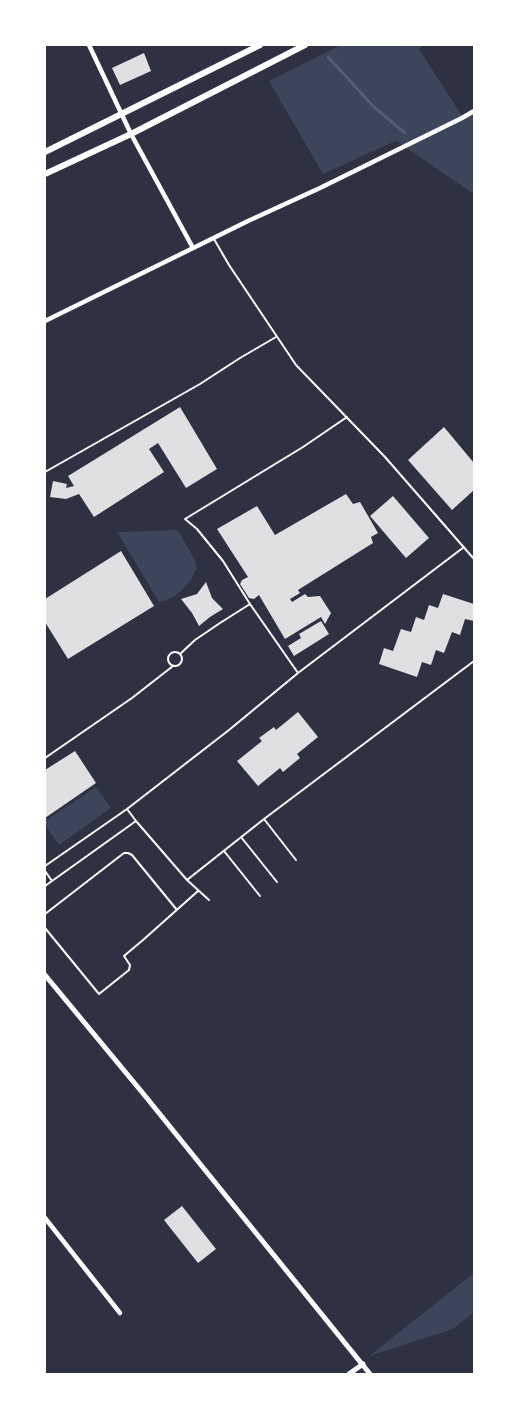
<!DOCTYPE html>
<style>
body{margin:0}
#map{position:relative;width:519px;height:1419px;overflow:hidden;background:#2d3142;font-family:"DejaVu Sans",sans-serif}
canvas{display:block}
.frame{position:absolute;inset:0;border:46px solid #fff;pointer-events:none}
</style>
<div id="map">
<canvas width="519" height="1419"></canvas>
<div class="frame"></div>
</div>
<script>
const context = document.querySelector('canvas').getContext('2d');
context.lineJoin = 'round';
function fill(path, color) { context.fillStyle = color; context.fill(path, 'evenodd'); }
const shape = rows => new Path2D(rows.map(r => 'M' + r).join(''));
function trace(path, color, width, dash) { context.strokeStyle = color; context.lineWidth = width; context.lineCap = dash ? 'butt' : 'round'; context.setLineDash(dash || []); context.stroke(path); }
const green = shape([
 [341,45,424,45,419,49,464,119,474,113,474,194,396,141,323,174,269,81],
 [178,530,194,559,197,567,191,580,179,593,167,600,159,602,117,532],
 [96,787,111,808,59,845,45,825,45,821],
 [474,1273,474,1312,453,1329,369,1356]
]);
const stream = shape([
 [328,57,374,107,405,133]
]);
const building = shape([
 [144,53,151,71,120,85,112,68],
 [180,407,217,469,186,488,158,443,149,449,164,472,94,517,79,494,66,499,50,497,53,481,67,484,66,488,74,486,68,476],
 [444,427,474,463,474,490,452,510,408,460],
 [346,494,353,504,360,502,378,533,371,537,373,543,298,590,300,593,290,599,292,602,305,594,308,597,320,596,331,613,325,624,321,617,285,639,259,595,254,599,249,598,240,584,242,580,248,577,217,529,257,506,275,535],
 [393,496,429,538,406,558,370,516],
 [121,551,154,606,68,659,45,622,45,599],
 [206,582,212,598,223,609,210,617,199,626,192,613,181,599,197,594],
 [443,594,474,604,474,621,465,619,460,635,452,632,444,653,436,650,431,665,422,662,417,677,379,664,384,648,393,651,401,629,411,632,416,617,424,620,429,605,438,608],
 [321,621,329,634,294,656,288,646,301,638,299,634],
 [298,712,318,737,297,754,300,758,283,772,280,768,258,786,237,761,262,741,259,738,274,727,276,730],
 [75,751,96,783,45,818,45,770],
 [182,1206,216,1249,198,1263,164,1220]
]);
const service = shape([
 [214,239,229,265,296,365,385,457,474,559],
 [45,472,200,384,240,358,276,337],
 '168 659a7 7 0 1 1 14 0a7 7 0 1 1-14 0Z',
 [180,654,195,640,220,623,250,604],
 [298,673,250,604,223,561,197,529,185,519,303,447,347,417],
 [45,758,132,698,173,666],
 [127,809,136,821,187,880,209,900],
 [264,819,296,860],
 [241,837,277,882],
 [224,851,260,896],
 [45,866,127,809,229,730,298,673,464,547],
 [45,871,52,881],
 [187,880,264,819,474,661],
 [45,886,136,821],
 [45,914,111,863,124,853,128,853,132,855,177,910],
 [45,928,99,994,129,970,130,965,124,956,143,940,198,891]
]);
const minor = shape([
 [89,45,131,134,193,248],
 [45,321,248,221,320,188,462,118,474,111],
 [45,1218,120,1313]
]);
const tertiary = shape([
 [45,975,146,1097,370,1374],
 [349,1374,363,1364]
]);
const secondary = shape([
 [45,152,260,45],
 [45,174,131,134,305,45]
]);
fill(green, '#3c4559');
trace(stream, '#4f5d75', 3);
fill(building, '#e0e0e3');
trace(service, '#fff', 2);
trace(minor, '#fff', 4.5);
trace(tertiary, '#fff', 5);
trace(secondary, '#fff', 6);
</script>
